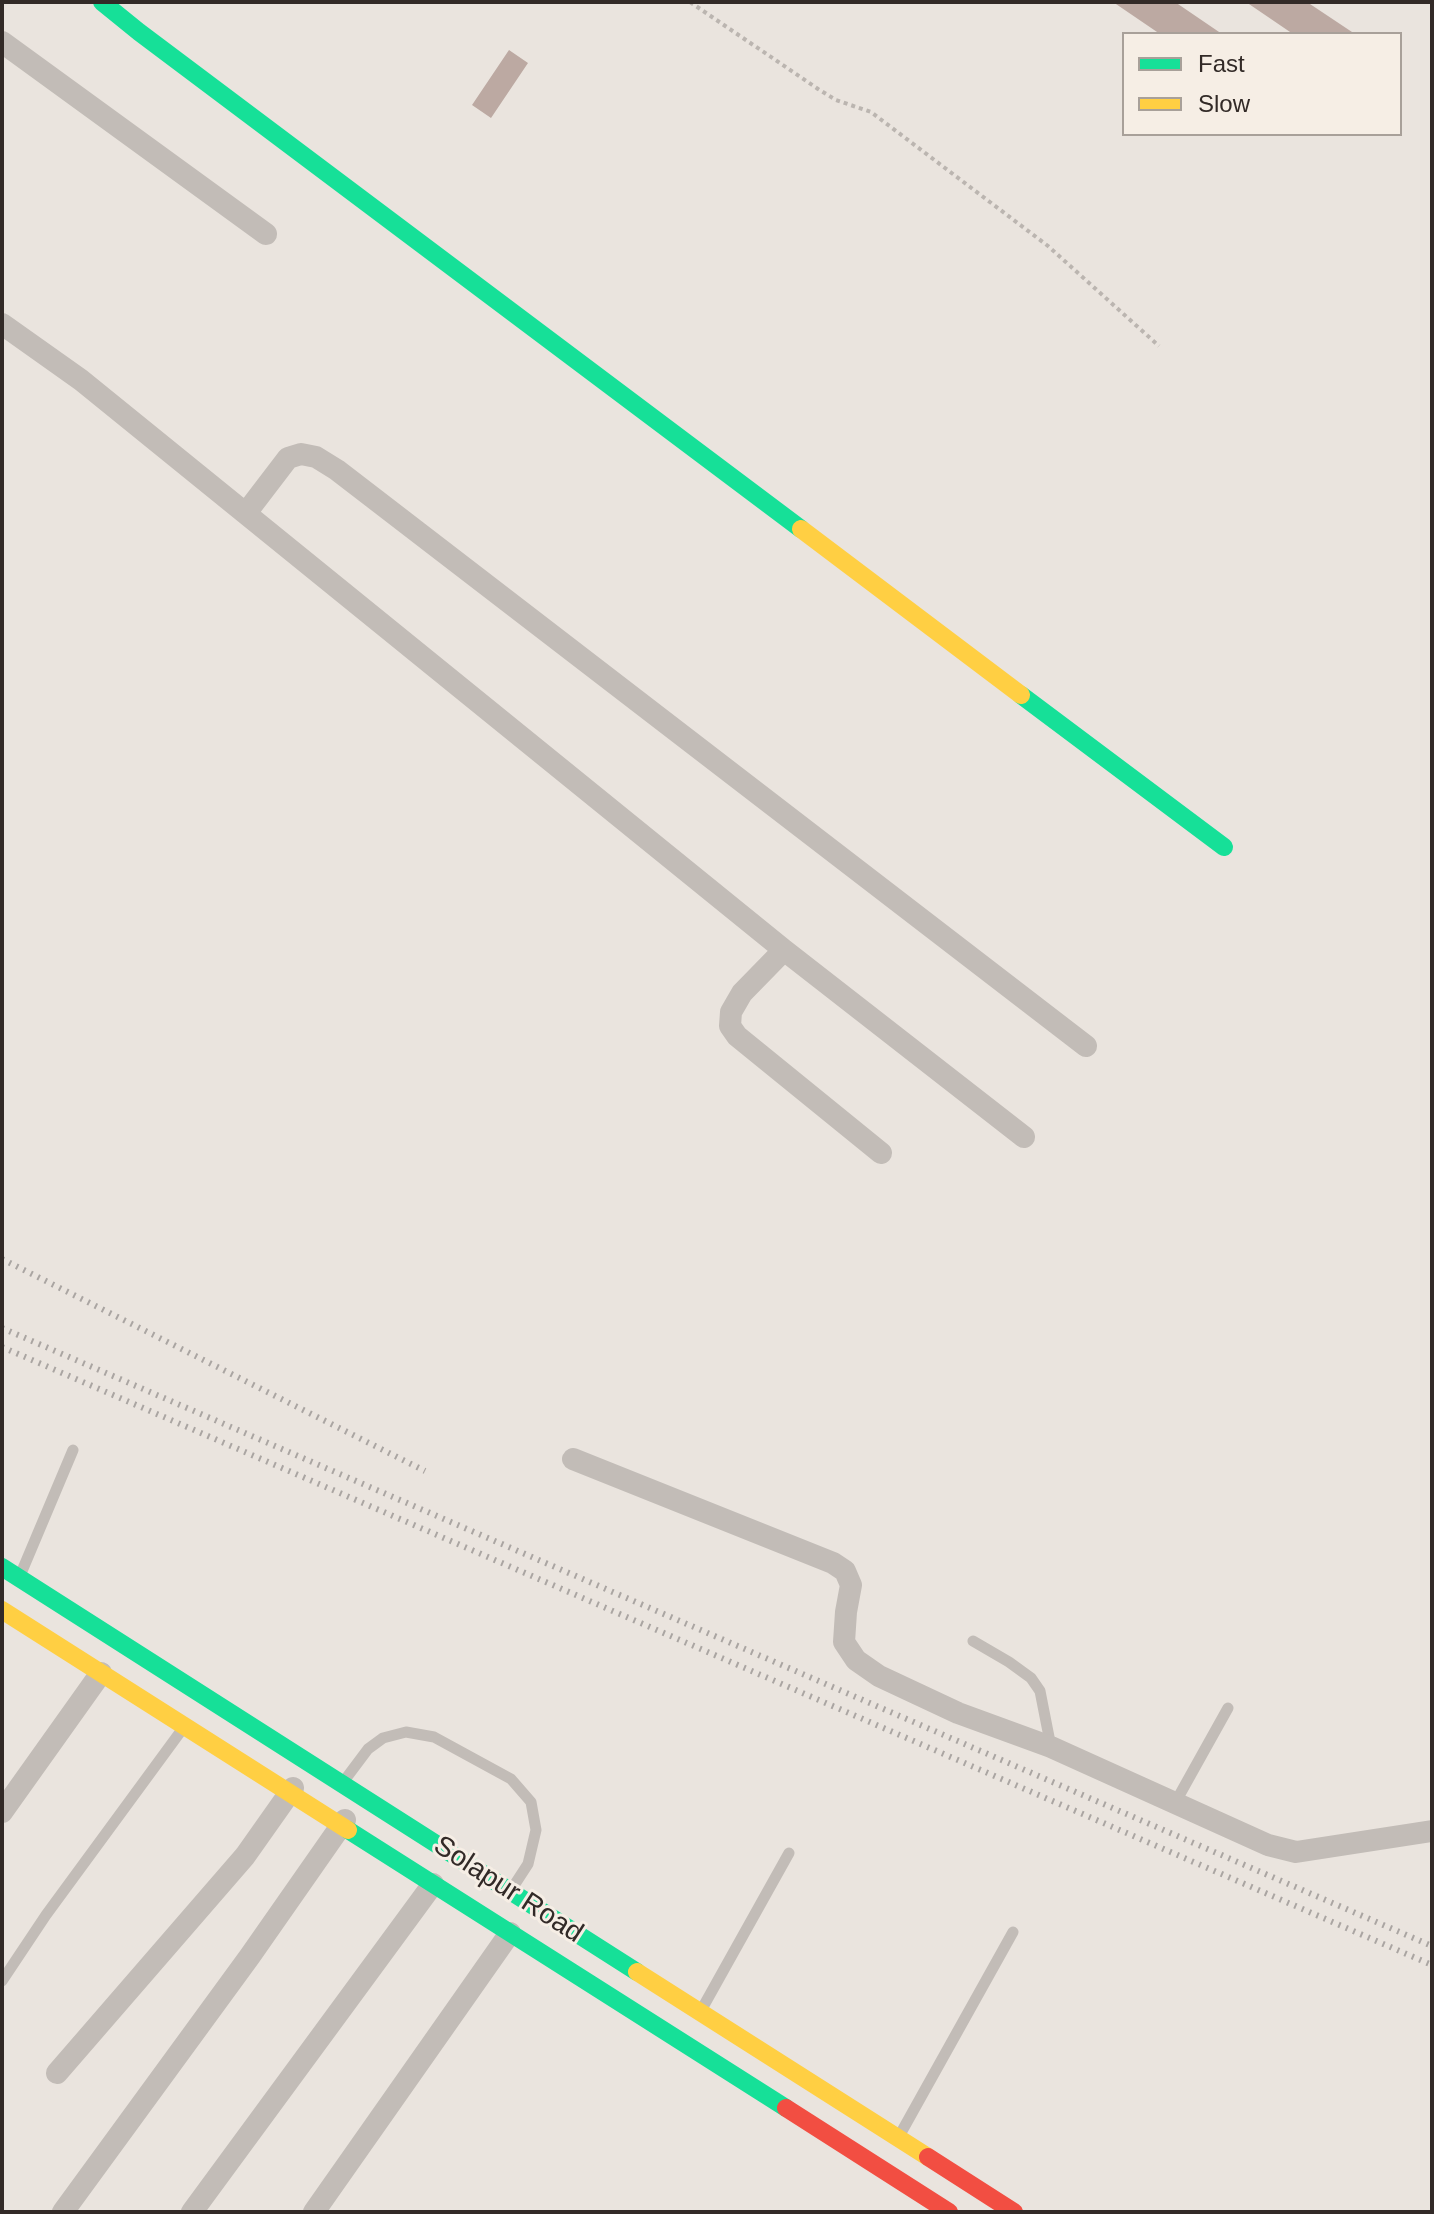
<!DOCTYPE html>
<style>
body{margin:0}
#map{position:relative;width:1434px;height:2214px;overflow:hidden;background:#eae4de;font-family:Arial,sans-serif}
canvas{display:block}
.frame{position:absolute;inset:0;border:4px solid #322a27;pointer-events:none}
.legend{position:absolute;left:1122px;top:32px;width:280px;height:104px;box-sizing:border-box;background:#f6eee5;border:2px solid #a8a099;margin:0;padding:10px 14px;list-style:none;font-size:24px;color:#322a27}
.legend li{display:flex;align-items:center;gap:16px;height:40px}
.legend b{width:40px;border:2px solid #a8a099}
</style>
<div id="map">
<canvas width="1434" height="2214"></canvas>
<div class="frame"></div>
<ul class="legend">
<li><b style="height:10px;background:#16e098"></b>Fast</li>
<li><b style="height:10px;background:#ffcf43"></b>Slow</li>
</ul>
</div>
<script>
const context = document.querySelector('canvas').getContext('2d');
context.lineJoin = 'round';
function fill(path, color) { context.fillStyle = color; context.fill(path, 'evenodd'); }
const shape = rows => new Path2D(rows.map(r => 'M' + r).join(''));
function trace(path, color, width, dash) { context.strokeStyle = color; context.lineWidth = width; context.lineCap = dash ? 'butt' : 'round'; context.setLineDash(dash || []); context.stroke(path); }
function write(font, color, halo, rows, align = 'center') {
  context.font = font + ' Arial,sans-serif'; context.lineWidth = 6; context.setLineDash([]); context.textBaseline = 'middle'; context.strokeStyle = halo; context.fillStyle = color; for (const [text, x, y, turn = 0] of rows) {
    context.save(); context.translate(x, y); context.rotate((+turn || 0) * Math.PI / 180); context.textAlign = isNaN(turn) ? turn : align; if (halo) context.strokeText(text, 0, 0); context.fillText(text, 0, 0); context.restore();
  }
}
const building = shape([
 [1113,2,1175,2,1222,34,1160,34],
 [1246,2,1307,2,1355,34,1293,34],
 [509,50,528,63,491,118,472,105]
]);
const path = shape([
 [690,2,818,89,836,100,871,112,1048,246,1159,346]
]);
const lane = shape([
 [22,1571,73,1450],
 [973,1641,1009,1662,1031,1678,1040,1691,1051,1747],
 [347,1777,368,1749,383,1738,406,1732,434,1737,511,1779,531,1802,536,1830,528,1864,515,1884],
 [1175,1803,1228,1708],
 [2,1981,46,1915,181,1731],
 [703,2007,789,1853],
 [902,2131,1013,1932]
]);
const street = shape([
 [2,42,266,234],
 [2,324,81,380,784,950,1024,1137],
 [246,513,288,458,301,454,316,457,337,470,1086,1046],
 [784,950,742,993,731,1012,730,1026,737,1036,881,1153],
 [573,1459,833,1563,845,1571,851,1585,846,1612,844,1642,856,1660,879,1676,958,1713,1051,1747,1268,1845,1296,1852,1432,1831],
 [2,1812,101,1673],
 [57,2073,245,1856,293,1788],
 [63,2212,250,1956,345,1820],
 [192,2212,433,1884],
 [314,2212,510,1933]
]);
const fast = shape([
 [102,2,139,32,801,529],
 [1021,695,1224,847],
 [2,1567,637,1972],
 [348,1830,786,2108]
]);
const slow = shape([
 [801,529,1021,695],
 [2,1610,348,1830],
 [637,1972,928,2157]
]);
const jam = shape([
 [786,2108,949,2212],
 [928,2157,1014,2212]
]);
const rail = shape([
 [2,1259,425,1471],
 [2,1328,1432,1946],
 [2,1347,1432,1965]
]);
const streetNames = [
 ["Solapur Road",508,1890,33]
];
fill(building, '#bca9a2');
trace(path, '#bbb5b0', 4, [4, 4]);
trace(lane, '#c2bcb7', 11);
trace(street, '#c2bcb7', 22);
trace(fast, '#16e098', 18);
trace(slow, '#ffcf43', 18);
trace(jam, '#f24e42', 18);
trace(rail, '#aaa5a2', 6, [2, 6]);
write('28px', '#322a27', '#f6eee5', streetNames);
</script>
